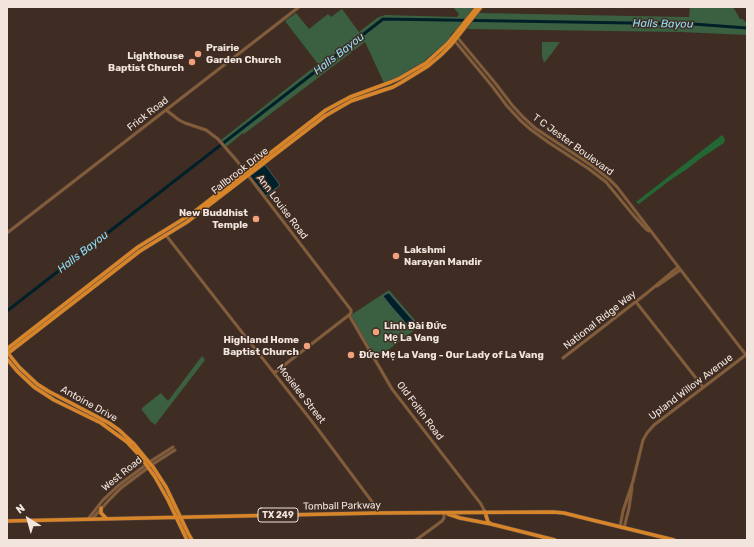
<!DOCTYPE html>
<meta charset="utf-8">
<style>
body{margin:0}
#map{position:relative;width:754px;height:547px;overflow:hidden;background:#3f2d23;font-family:Rubik,sans-serif}
canvas{display:block}
.frame{position:absolute;inset:0;border:8px solid #f1e5de;pointer-events:none}
.north{position:absolute;left:8px;top:499px;width:40px;height:40px;-webkit-text-stroke:3px #3f2d23;paint-order:stroke;rotate:323deg;font-size:11px;font-weight:700;line-height:16px;text-align:center;color:#f1e5de}
.north::after{content:'';display:block;margin:auto;width:14px;height:18px;background:#f1e5de;clip-path:polygon(50% 0,100% 100%,50% 72%,0 100%)}
</style>
<div id="map">
<canvas width="754" height="547"></canvas>
<div class="frame"></div>
<div class="north">N</div>
</div>
<script>
const context = document.querySelector('canvas').getContext('2d');
context.lineJoin = 'round';
function fill(path, color) { context.fillStyle = color; context.fill(path, 'evenodd'); }
const shape = rows => new Path2D(rows.map(r => 'M' + r).join(''));
function trace(path, color, width, dash) { context.strokeStyle = color; context.lineWidth = width; context.lineCap = dash ? 'butt' : 'round'; context.setLineDash(dash || []); context.stroke(path); }
function write(font, color, halo, rows, align = 'center') {
  context.font = font + ' Rubik,sans-serif'; context.lineWidth = 3; context.setLineDash([]); context.textBaseline = 'middle'; context.strokeStyle = halo; context.fillStyle = color; for (const [text, x, y, turn = 0] of rows) {
    context.save(); context.translate(x, y); context.rotate((+turn || 0) * Math.PI / 180); context.textAlign = isNaN(turn) ? turn : align; if (halo) context.strokeText(text, 0, 0); context.fillText(text, 0, 0); context.restore();
  }
}
const green = shape([
 [453,7,474,7,456,31,454,31,450,36,451,38,422,63,405,74,384,83,365,42,244,134,243,133,226,147,221,140,318,64,285,21,296,13,309,29,328,14,331,17,342,9,359,32,377,18,385,15,457,17,459,14],
 [690,7,733,7,740,19,743,19,744,21,747,23,747,35,681,32,467,29,479,13,684,17,689,17],
 [542,42,560,42,552,53,544,63,542,56],
 [389,290,420,326,376,359,351,315],
 [202,356,205,360,155,425,152,422,151,422,142,410,142,408,161,393,168,401]
]);
const forest = shape([
 [722,135,725,139,724,143,701,158,687,169,669,181,639,204,636,202]
]);
const water = shape([
 [265,165,280,185,266,196,250,176,265,165],
 [388,293,389,293,416,324,417,326,416,327,412,329,410,328,390,305,383,296,388,293]
]);
const river = shape([
 [7,311,383,19,693,24,747,28]
]);
const minor = shape([
 [457,37,496,84,512,105,523,117,535,128,591,165,610,180,617,187,746,355],
 [454,40,492,86,507,106,520,120,530,129,548,142,589,169,606,182,634,216,647,230,649,231],
 [166,110,179,120,185,123,206,130,218,139,237,161,351,310,351,313,349,315],
 [7,233,299,7],
 [165,234,314,424,376,507,377,513],
 [657,286,680,270],
 [636,302,703,387],
 [349,315,392,389,481,504,485,512],
 [563,358,647,293,678,267],
 [274,373,349,315],
 [88,519,103,500,119,485,151,461,173,447],
 [92,519,109,500,121,488,153,464,175,450],
 [620,527,623,511,633,481,643,440,647,433,654,425,747,354],
 [624,528,629,508,632,487],
 [416,540,442,521,444,518,444,513]
]);
const major = shape([
 [7,349,138,247,185,218,198,209,326,110,350,97,391,82,400,78,426,63,448,43,477,7],
 [7,352,19,367,37,384,48,391,109,423,119,430,134,444,153,467,166,487,188,533,192,540],
 [7,354,140,251,187,222,200,212,325,116,351,101,393,87,402,82,428,66,441,55,451,45,481,7],
 [7,359,17,371,34,387,54,400,101,423,127,442,140,456,155,477,168,500,187,540],
 [101,508,101,513,107,519],
 [485,512,488,522,490,523],
 [448,514,460,518,491,524,555,540],
 [7,521,377,513,553,512,564,513,584,518,674,540]
]);
const markers = [
 [198,54,4,"#f1a17c"],
 [192,62,4,"#f1a17c"],
 [256,219,4,"#f1a17c"],
 [396,256,4,"#f1a17c"],
 [376,332,4,"#f1a17c"],
 [307,346,4,"#f1a17c"],
 [351,355,4,"#f1a17c"]
];
const shields = [
 [278,515,40]
];
const shieldNames = [
 ["TX 249",278,515]
];
const poiNames = [
 ["Prairie",206,48],
 ["Garden Church",206,60],
 ["Lighthouse",184,56,"right"],
 ["Baptist Church",184,68,"right"],
 ["New Buddhist",248,213,"right"],
 ["Temple",248,225,"right"],
 ["Lakshmi",404,250],
 ["Narayan Mandir",404,262],
 ["Linh Đài Đức",384,326],
 ["Mẹ La Vang",384,338],
 ["Highland Home",299,340,"right"],
 ["Baptist Church",299,352,"right"],
 ["Đức Mẹ La Vang - Our Lady of La Vang",359,355]
];
const streetNames = [
 ["Frick Road",148,114,-38],
 ["T C Jester Boulevard",573,145,36],
 ["Fallbrook Drive",240,171,-38],
 ["Ann Louise Road",282,207,53],
 ["National Ridge Way",600,320,-38],
 ["Upland Willow Avenue",691,387,-37],
 ["Mosielee Street",301,394,52],
 ["Antoine Drive",89,404,29],
 ["Old Foltin Road",420,411,53],
 ["West Road",122,474,-39],
 ["Tomball Parkway",342,506,-1]
];
const waterNames = [
 ["Halls Bayou",663,24,1],
 ["Halls Bayou",339,54,-38],
 ["Halls Bayou",83,252,-38]
];
fill(green, '#3a6041');
fill(forest, '#236834');
fill(water, '#002029');
trace(water, '#485b5f', 1);
trace(river, '#002029', 3);
trace(minor, '#5b4a41', 3.5);
trace(major, '#5b4a41', 4.5);
trace(minor, '#865d37', 2.5);
trace(major, '#d88429', 3.5);
for (const [x, y, r, color] of markers) { const dot = new Path2D(); dot.arc(x, y, r, 0, 2 * Math.PI); context.fillStyle = color; context.fill(dot); trace(dot, '#3f2d23', 1.5); }
for (const [x, y, w] of shields) { const box = new Path2D(); box.roundRect(x - w / 2, y - 7, w, 14, 3); context.fillStyle = '#3f2d23'; context.fill(box); trace(box, '#f1e5de', 1); }
write('bold 9px', '#f1e5de', null, shieldNames);
write('bold 10px', '#f1e5de', '#3f2d23', poiNames, 'left');
write('10px', '#f1e5de', '#3f2d23', streetNames);
write('italic 11px', '#91dff6', '#3f2d23', waterNames);
</script>
